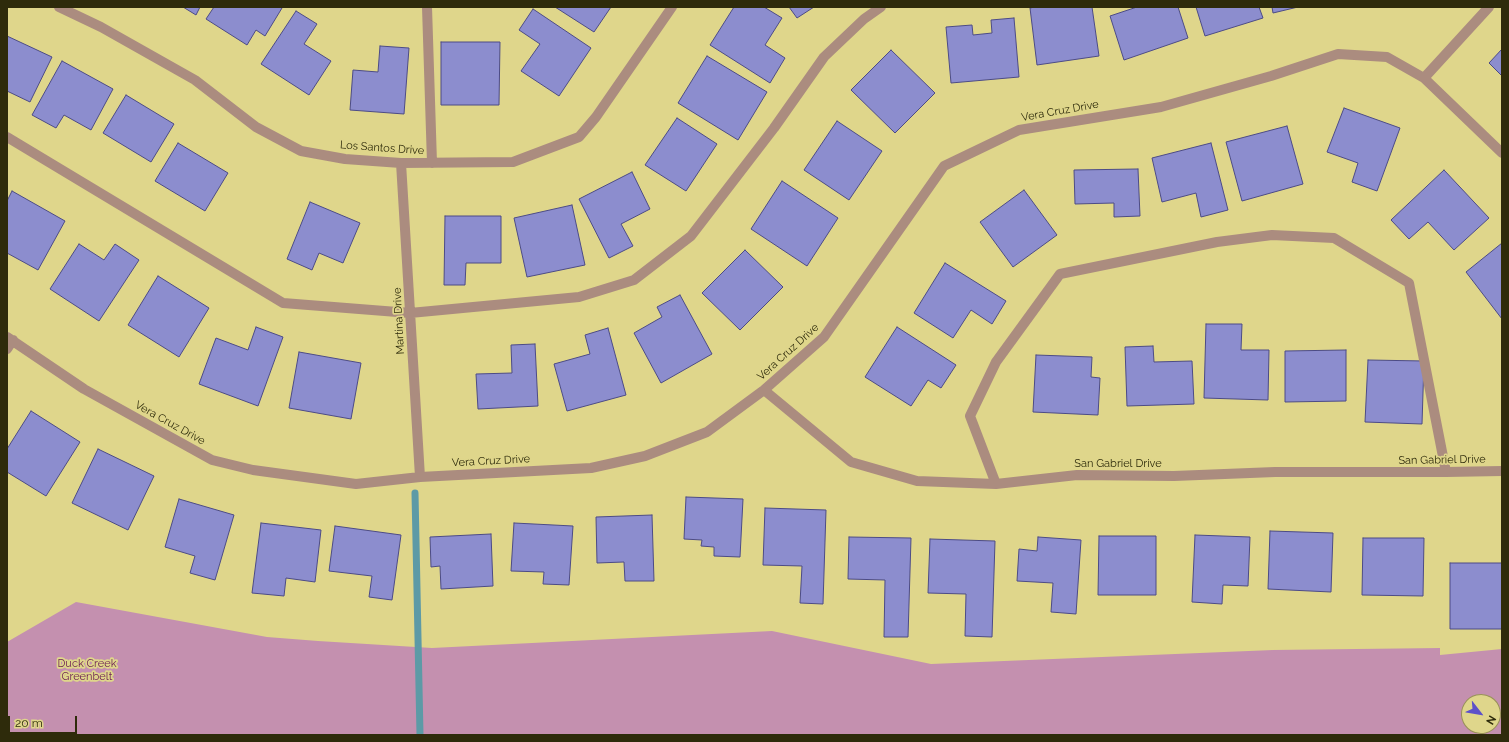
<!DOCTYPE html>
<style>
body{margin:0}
#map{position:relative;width:1509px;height:742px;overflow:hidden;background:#dfd68b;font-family:Raleway,sans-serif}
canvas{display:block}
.frame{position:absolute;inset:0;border:8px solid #2e2b0b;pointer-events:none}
.north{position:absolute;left:1461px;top:694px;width:40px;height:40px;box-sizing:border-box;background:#dfd68b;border:1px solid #989258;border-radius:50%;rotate:121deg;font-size:11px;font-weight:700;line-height:16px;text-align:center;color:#2e2b0b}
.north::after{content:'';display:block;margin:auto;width:14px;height:18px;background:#5d51c9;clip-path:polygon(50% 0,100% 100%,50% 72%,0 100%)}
.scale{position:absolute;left:8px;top:716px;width:69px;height:18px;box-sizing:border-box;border:2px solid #2e2b0b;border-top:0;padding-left:5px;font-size:12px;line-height:14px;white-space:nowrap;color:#2e2b0b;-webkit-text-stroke:3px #dfd68b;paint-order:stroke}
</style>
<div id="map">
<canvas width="1509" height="742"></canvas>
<div class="frame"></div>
<div class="north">N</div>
<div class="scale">20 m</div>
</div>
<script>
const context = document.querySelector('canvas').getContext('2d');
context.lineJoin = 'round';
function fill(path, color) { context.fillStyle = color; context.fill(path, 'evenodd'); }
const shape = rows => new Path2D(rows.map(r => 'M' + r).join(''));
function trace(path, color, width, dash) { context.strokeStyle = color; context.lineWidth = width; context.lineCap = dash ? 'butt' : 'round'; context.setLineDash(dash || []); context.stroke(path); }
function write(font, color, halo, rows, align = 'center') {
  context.font = font + ' Raleway,sans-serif'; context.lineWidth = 3.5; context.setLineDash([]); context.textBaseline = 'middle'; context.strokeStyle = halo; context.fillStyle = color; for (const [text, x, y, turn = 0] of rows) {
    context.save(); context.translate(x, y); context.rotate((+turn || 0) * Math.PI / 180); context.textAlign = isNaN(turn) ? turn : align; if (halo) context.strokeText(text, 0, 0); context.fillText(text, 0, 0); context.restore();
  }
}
const green = shape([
 [76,602,267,637,318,641,432,648,772,631,931,664,1273,650,1440,648,1440,655,1502,649,1502,735,7,735,7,642],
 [1469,702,1493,702,1493,726,1469,726]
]);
const stream = shape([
 [415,493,420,735]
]);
const building = shape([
 [183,7,200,7,196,15,183,7],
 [214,7,280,7,282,8,265,36,256,30,247,45,206,19,214,7],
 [555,7,611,7,594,32,555,7],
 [734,7,764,7,782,18,765,45,785,58,770,83,710,45,734,7],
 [789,7,814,7,797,18,789,7],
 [1035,7,1092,7,1099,56,1037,65,1030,8,1035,7],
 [1137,7,1178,7,1188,38,1124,60,1110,16,1137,7],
 [1196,7,1259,7,1263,18,1205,36,1196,7],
 [1272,7,1298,7,1273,13,1272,7],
 [533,9,591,48,559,96,521,71,540,44,519,30,533,9],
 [296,11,317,24,304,44,331,61,309,95,261,64,296,11],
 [1014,18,1019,77,951,83,946,27,972,25,973,35,992,33,991,20,1014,18],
 [7,36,52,57,30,102,7,91,7,36],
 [441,42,500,42,499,105,441,105,441,42],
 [380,46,409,48,404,114,350,110,353,70,378,72,380,46],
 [1502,49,1502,76,1489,63,1502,49],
 [891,50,935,93,895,133,851,90,891,50],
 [707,56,767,92,738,140,678,103,707,56],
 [62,61,113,89,91,130,64,115,56,128,32,115,62,61],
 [126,95,174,124,151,162,103,133,126,95],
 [1344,108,1400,128,1377,191,1352,182,1358,163,1327,152,1344,108],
 [677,118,717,144,686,191,645,165,677,118],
 [837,121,882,151,849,200,804,170,837,121],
 [1287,126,1303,184,1242,201,1226,142,1287,126],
 [178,143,228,173,205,211,155,181,178,143],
 [1211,143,1228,210,1201,217,1196,193,1162,202,1152,158,1211,143],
 [1138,169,1140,216,1114,217,1114,203,1075,204,1074,170,1138,169],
 [1444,170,1489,218,1454,250,1428,222,1409,239,1391,220,1444,170],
 [632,172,650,209,621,224,633,246,609,258,579,199,632,172],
 [782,181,838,218,807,266,751,229,782,181],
 [1024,190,1057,235,1013,267,980,222,1024,190],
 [12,191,65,221,38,270,7,253,7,201,12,191],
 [310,202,360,223,343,263,319,253,312,270,287,259,310,202],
 [572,205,585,265,527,277,514,218,572,205],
 [445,216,501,216,501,263,466,263,465,285,444,285,445,216],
 [1502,243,1502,319,1466,272,1502,243],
 [79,244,104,260,115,244,139,260,99,321,50,289,79,244],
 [745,250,783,287,740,330,702,293,745,250],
 [945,263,1006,301,992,324,971,310,953,338,914,313,945,263],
 [158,276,209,308,179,357,128,325,158,276],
 [680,295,712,354,661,383,634,333,662,317,657,307,680,295],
 [1206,324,1242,324,1241,350,1269,350,1268,400,1204,398,1206,324],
 [256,327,283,337,258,406,199,384,216,338,248,350,256,327],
 [897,327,956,365,941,388,928,380,911,406,865,377,897,327],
 [608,328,626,395,567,411,554,364,590,354,585,335,608,328],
 [535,344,538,406,478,409,476,374,512,373,511,345,535,344],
 [1153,346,1154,362,1192,361,1194,404,1127,406,1125,347,1153,346],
 [1346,350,1346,401,1285,402,1285,351,1346,350],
 [299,352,361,363,351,419,289,408,299,352],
 [1036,355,1092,357,1091,377,1100,378,1098,415,1033,412,1036,355],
 [1368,360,1424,361,1422,424,1365,422,1368,360],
 [31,411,80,442,46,496,7,472,7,449,31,411],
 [98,449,154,476,128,530,72,503,98,449],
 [686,497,743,499,740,557,714,556,714,547,701,546,702,540,684,539,686,497],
 [179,499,234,515,215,580,190,573,195,556,165,547,179,499],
 [765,508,826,510,823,604,800,603,802,566,763,565,765,508],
 [652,515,654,581,625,581,624,562,597,563,596,517,652,515],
 [261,523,321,530,315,582,286,578,284,596,252,593,261,523],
 [514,523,573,526,569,585,543,584,544,572,511,571,514,523],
 [335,526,401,535,392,600,369,597,372,576,329,571,335,526],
 [1270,531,1333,533,1331,592,1268,589,1270,531],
 [491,534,493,586,441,589,440,566,431,567,430,537,491,534],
 [1195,535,1250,537,1248,586,1223,585,1222,604,1192,602,1195,535],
 [1099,536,1156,536,1156,595,1098,595,1099,536],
 [849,537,911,538,908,637,884,637,885,580,848,579,849,537],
 [1038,537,1081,540,1076,614,1051,612,1053,583,1017,581,1019,549,1037,551,1038,537],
 [1363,538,1424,538,1423,596,1362,595,1363,538],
 [930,539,995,541,992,637,965,636,966,594,928,593,930,539],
 [1450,563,1502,563,1502,629,1450,629,1450,563]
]);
const minor = shape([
 [59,7,101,27,195,80,256,127,301,151,345,159,401,163,513,162,579,137,596,117,672,7],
 [427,7,432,163],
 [1424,78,1489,7],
 [7,137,283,303,410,313,579,297,634,280,691,236,774,128,824,57,864,19,881,7],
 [401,163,420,477],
 [7,337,84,389,212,460,253,470,356,484,420,477,591,468,645,456,707,432,764,390,824,337,944,166,1019,130,1161,107,1271,76,1338,54,1387,57,1424,78,1502,153],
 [7,349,13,340],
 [764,390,851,462,917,481,996,484,1077,475,1174,476,1275,472,1446,472,1502,471],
 [996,484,970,416,996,362,1060,274,1217,242,1272,235,1334,238,1409,283,1446,472]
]);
const streetNames = [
 ["Vera Cruz Drive",1060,111,-10],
 ["Los Santos Drive",382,148,4],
 ["Martina Drive",399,321,-93],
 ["Vera Cruz Drive",788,352,-42],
 ["Vera Cruz Drive",170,423,29],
 ["San Gabriel Drive",1442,460,-1],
 ["Vera Cruz Drive",491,461,-3],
 ["San Gabriel Drive",1118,464]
];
const parkNames = [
 ["Duck Creek",87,664],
 ["Greenbelt",87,677]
];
fill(green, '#c490af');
trace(stream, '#5d9aa6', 7);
fill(building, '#8c8dce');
trace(building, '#4c4b86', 1);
trace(minor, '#ab8c7f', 10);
write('11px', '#2e2b0b', '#dfd68b', streetNames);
write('11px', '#6b1e53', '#dfd68b', parkNames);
</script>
